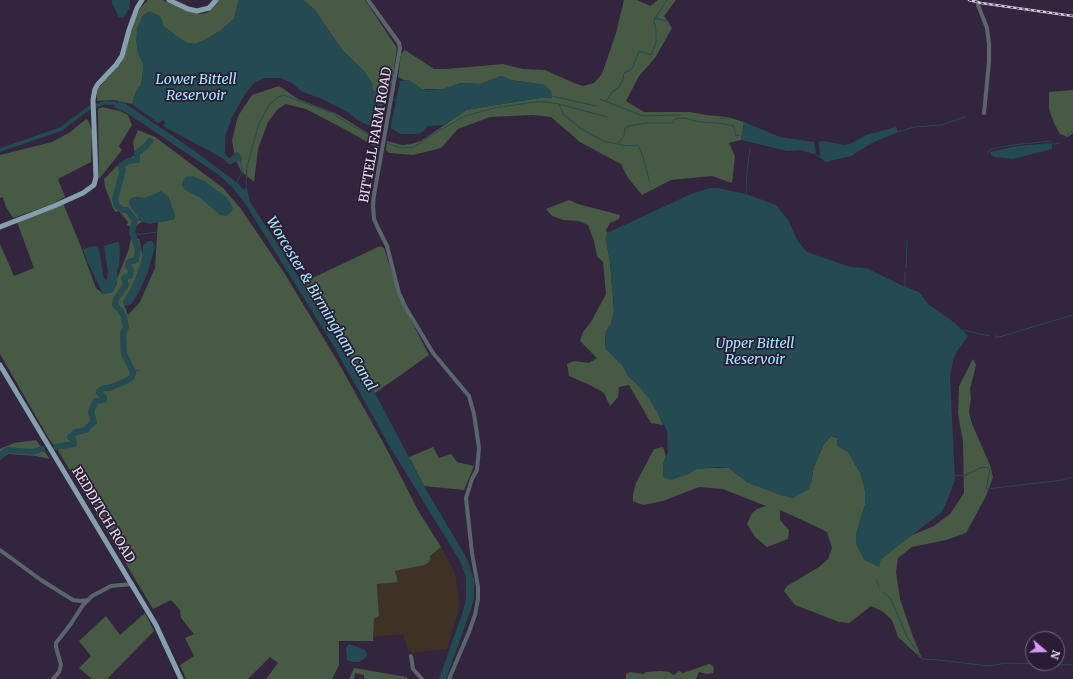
<!DOCTYPE html>
<style>
body{margin:0}
#map{position:relative;width:1073px;height:679px;overflow:hidden;background:#34253f;font-family:Merriweather,serif}
canvas{display:block}
.north{position:absolute;left:1025px;top:631px;width:40px;height:40px;box-sizing:border-box;background:#2a1c34;border:1px solid #756a7e;border-radius:50%;rotate:109deg;font-size:11px;font-weight:700;line-height:16px;text-align:center;color:#e6deee}
.north::after{content:'';display:block;margin:auto;width:14px;height:18px;background:#d89af8;clip-path:polygon(50% 0,100% 100%,50% 72%,0 100%)}
</style>
<div id="map">
<canvas width="1073" height="679"></canvas>
<div class="north">N</div>
</div>
<script>
const context = document.querySelector('canvas').getContext('2d');
context.lineJoin = 'round';
function fill(path, color) { context.fillStyle = color; context.fill(path, 'evenodd'); }
const shape = rows => new Path2D(rows.map(r => 'M' + r).join(''));
function trace(path, color, width, dash) { context.strokeStyle = color; context.lineWidth = width; context.lineCap = dash ? 'butt' : 'round'; context.setLineDash(dash || []); context.stroke(path); }
function write(font, color, halo, rows, align = 'center') {
  context.font = font + ' Merriweather,serif'; context.lineWidth = 3.5; context.setLineDash([]); context.textBaseline = 'middle'; context.strokeStyle = halo; context.fillStyle = color; for (const [text, x, y, turn = 0] of rows) {
    context.save(); context.translate(x, y); context.rotate((+turn || 0) * Math.PI / 180); context.textAlign = isNaN(turn) ? turn : align; if (halo) context.strokeText(text, 0, 0); context.fillText(text, 0, 0); context.restore();
  }
}
const industrial = shape([
 [441,547,455,573,459,599,458,613,447,649,409,653,403,634,373,637,374,619,379,616,377,584,398,581,395,571,425,565,430,556]
]);
const green = shape([
 [148,0,162,0,188,11,200,14,207,13,219,0,239,0,234,19,220,31,205,40,195,44,187,43,179,38,163,26,161,19,138,53,143,63,143,71,141,85,137,89,132,104,114,100,97,101,97,90,120,64,126,50,134,21,141,7],
 [303,0,365,0,397,48,392,82,387,96,385,92,380,91,374,92,365,72,342,50,314,9],
 [624,0,637,0,650,6,658,0,676,0,664,16,672,28,655,58,639,76,626,101,644,112,690,112,707,115,727,117,744,122,741,140,729,143,735,156,732,183,712,176,671,180,642,195,628,178,621,164,580,142,551,117,533,115,490,117,458,129,441,148,413,155,389,153,386,150,387,141,402,145,411,144,421,141,466,110,539,98,551,98,545,85,511,80,501,76,481,84,461,83,443,89,422,89,408,80,404,80,398,77,401,54,405,50,434,69,447,69,503,64,523,69,545,70,574,83,583,86,594,83,602,74,616,33],
 [279,86,298,99,337,114,379,140,379,149,348,131,306,109,286,104,278,109,268,122,258,149,254,182,241,171,235,158,232,140,238,116,252,95],
 [1073,90,1073,133,1068,137,1060,134,1054,123,1049,109,1049,92],
 [102,107,120,111,128,115,132,125,119,146,122,150,100,178,99,177,98,109],
 [86,119,88,120,90,125,92,132,91,162,58,179,65,197,50,205,13,218,6,207,3,197,0,198,0,155,52,142,69,133],
 [138,130,155,137,223,188,241,209,283,271,338,362,384,444,419,512,441,547,430,556,430,561,425,565,395,571,398,582,377,584,379,616,374,619,373,641,339,641,339,665,332,679,266,679,278,663,270,657,248,679,186,679,180,665,194,656,185,638,194,634,181,618,180,610,171,600,153,609,59,452,49,439,0,354,0,244,14,276,34,268,17,222,63,203,79,242,96,288,103,294,112,292,117,284,116,281,129,249,131,238,139,239,143,256,140,266,132,287,123,302,128,315,140,302,155,268,158,222,166,221,174,219,175,216,168,196,145,198,133,197,139,220,142,222,132,228,127,225,128,222,119,211,115,212,113,208,105,187,104,179,117,166,135,155,133,142],
 [569,200,578,204,620,215,619,219,610,223,606,230,607,233,606,239,610,262,614,310,611,324,606,331,605,341,606,349,623,366,628,376,639,386,650,400,658,413,663,425,651,423,629,385,619,387,618,397,610,406,604,393,592,386,569,376,567,364,574,361,589,363,597,358,580,341,583,332,591,322,606,294,603,262,597,256,594,241,588,225,579,221,563,220,552,216,546,209],
 [380,246,384,248,401,301,429,355,375,393,302,283],
 [973,359,976,365,970,389,971,398,969,412,972,424,990,465,993,477,986,496,966,533,946,540,912,547,898,558,896,572,900,599,912,634,922,659,898,637,892,620,882,611,871,606,849,623,839,622,795,605,784,591,787,586,819,567,828,559,832,548,827,532,813,525,780,510,780,520,789,530,788,539,767,547,755,537,747,524,752,513,757,509,766,506,723,489,699,487,663,501,643,505,633,501,633,495,636,483,654,449,663,447,666,456,663,465,686,475,696,469,706,468,729,468,747,482,778,494,793,498,811,483,814,466,824,444,831,436,837,438,838,446,848,452,861,474,865,490,865,505,856,534,881,559,910,536,934,526,950,514,964,493,963,442,958,413,959,386],
 [36,440,50,459,36,456,8,454,0,460,0,449,14,443],
 [433,447,439,458,451,454,457,462,474,466,464,490,424,486,409,457],
 [145,613,154,631,107,679,92,679,79,668,91,656,79,641,106,616,120,635],
 [709,664,713,666,714,669,713,673,707,674,699,672,696,679,626,679,626,674,630,672,643,674,646,672,660,671,669,672,674,675,679,671,683,673],
 [354,668,407,677,407,679,364,679,364,675,355,673,354,679,349,679]
]);
const water = shape([
 [112,0,130,0,129,9,123,18,119,17,112,3],
 [239,0,303,0,314,9,342,50,365,72,373,85,372,89,374,92,380,90,385,92,387,96,383,117,379,124,372,127,359,121,348,112,324,100,301,91,292,83,280,78,264,78,254,83,246,93,232,117,225,137,225,153,227,156,230,158,236,152,238,152,242,158,241,164,238,160,232,164,229,164,222,158,163,126,165,123,164,121,163,120,158,123,132,104,137,89,141,85,143,72,143,63,138,53,136,41,137,28,143,15,150,11,158,15,161,17,163,26,179,38,187,43,195,44,205,40,220,31,234,19],
 [501,76,511,80,545,85,551,91,552,98,539,98,466,110,443,125,428,126,424,131,418,134,400,134,391,128,391,125,400,81,408,80,422,89,428,90,443,89,461,83,481,84],
 [120,101,126,104,196,152,239,184,243,190,247,187,248,194,250,202,284,254,287,260,375,393,424,486,467,559,474,580,474,598,472,606,446,679,439,679,463,611,466,599,466,577,460,561,390,447,333,345,246,205,233,188,219,175,127,113,113,107],
 [744,122,780,137,814,142,816,153,814,154,800,150,787,151,741,140],
 [896,127,898,132,872,143,851,156,826,162,820,158,819,142,823,141,845,145,852,143,866,135],
 [1052,143,1052,149,1013,159,994,157,991,155,990,152,1016,146],
 [193,176,206,182,226,197,231,204,233,208,231,212,226,216,220,215,199,197,185,190,182,185,184,179,186,177],
 [710,188,718,188,746,194,776,205,789,221,797,240,807,252,850,267,866,268,905,287,919,292,928,304,955,323,968,336,957,351,953,360,950,378,955,479,950,494,942,512,881,559,879,567,864,560,856,544,856,534,865,505,865,490,861,474,848,452,837,446,837,438,831,436,824,444,814,466,811,483,809,489,793,498,778,494,747,482,729,468,719,467,696,469,686,475,671,480,663,477,663,465,668,452,667,431,658,413,650,400,639,386,628,376,623,366,606,349,605,341,606,331,611,324,614,310,610,262,606,239,607,233,691,194],
 [161,191,168,196,175,216,174,219,150,224,142,222,130,206,129,202,130,199,133,197,145,198],
 [149,241,152,241,155,246,147,275,138,294,132,303,128,306,124,305,123,302,132,287,140,266,143,256,143,245],
 [117,242,119,242,120,250,119,267,117,270,117,283,112,292,103,294,87,261,83,249,95,246,98,248,100,253,103,276,106,281,107,279,108,272,104,246],
 [349,644,363,649,366,651,367,655,365,658,359,662,353,662,347,660,346,648]
]);
const stream = shape([
 [655,18,666,21],
 [552,96,596,106],
 [386,98,389,99],
 [600,99,643,116,680,115],
 [394,100,396,100],
 [606,102,612,92,619,87,623,79,624,73,630,70,633,67,639,51,651,55,656,43,656,31,654,20,667,0],
 [559,104,607,117],
 [720,118,729,118],
 [898,132,914,127,942,125,964,117,966,117],
 [1065,138,1073,130],
 [386,143,401,148,414,147,433,134,465,116,494,108,535,102,548,102,559,104,563,114,580,128,603,141,627,146,637,145,639,147,643,157,650,183],
 [618,143,624,136,625,128,629,126,647,123,673,123,674,119,684,118,700,122,718,123,734,126,736,136,739,135],
 [987,153,991,149,1013,145,1051,141,1055,144,1059,143],
 [815,154,820,157],
 [236,184,242,172,241,164],
 [246,187,247,166,259,124,269,105,278,97,284,95,332,113,353,126,380,141],
 [746,194,747,171,750,149],
 [134,235,157,232],
 [906,268,907,241],
 [905,287,905,272],
 [962,330,990,336],
 [995,335,996,337,999,337,1073,315],
 [133,372,139,370],
 [955,476,966,475,982,467,989,468,990,470,986,489,1063,480,1073,477],
 [876,580,879,587],
 [883,592,891,599,907,637,922,659,939,660,989,666,1006,663,1073,665]
]);
const canal = shape([
 [0,150,61,129,89,108,104,103,114,103,119,105]
]);
const river = shape([
 [56,447,74,444,73,439,70,437,76,432,86,430,88,427,94,422,91,412,95,402,97,401,104,400,104,397,99,393,99,391,104,388,109,388,126,381,132,377,133,372,124,354,123,334,126,327,124,317,121,311,115,305,116,299,126,285,124,278,130,276,131,270,128,266,129,262,136,260,138,249,132,232,135,220,127,210,122,210,117,206,115,199,123,170,121,168,121,166,128,161,137,160,137,153,145,147,150,141],
 [0,456,7,450,33,452,42,449]
]);
const minorTunnel = shape([
 [977,0,978,5]
]);
const minor = shape([
 [368,0,399,43,400,48,374,195,373,205,374,219,377,226,387,246,399,293,406,308,433,353,469,396,474,414,479,448,477,470,472,479,466,498,472,553,478,587,478,599,475,615,469,632,449,679],
 [978,5,987,28,989,44,989,62,984,113],
 [0,550,41,580,73,600,80,601,88,600],
 [411,656,413,669,422,679],
 [53,679,59,672,61,665,56,647,56,643,70,625,83,605,92,596,111,586,132,584]
]);
const major = shape([
 [169,0,188,9,197,11,209,8,216,0],
 [0,227,54,206,83,193,94,185,96,177,93,100,95,89,98,84,116,65,122,56,129,30,137,8,142,0],
 [0,365,156,625,181,679]
]);
const rail = shape([
 [969,0,981,3,1073,16]
]);
const streetNames = [
 ["BITTELL FARM ROAD",376,135,-80],
 ["REDDITCH ROAD",103,515,59]
];
const waterNames = [
 ["Lower Bittell",196,80],
 ["Reservoir",196,96],
 ["Worcester & Birmingham Canal",321,304,59],
 ["Upper Bittell",755,344],
 ["Reservoir",755,360]
];
fill(industrial, '#3d3223');
fill(green, '#475a44');
fill(water, '#244a52');
trace(stream, '#244a52', 1);
trace(canal, '#244a52', 3.5);
trace(river, '#244a52', 6);
trace(minorTunnel, '#4f4159', 4, [4, 2]);
trace(minor, '#59666e', 4);
trace(major, '#84a0af', 5);
trace(rail, '#d4cbdc', 2.5);
trace(rail, '#2a1c34', 1, [3]);
write('13px', '#e6deee', '#2a1c34', streetNames);
write('italic 14px', '#a2ebfc', '#2a1c34', waterNames);
</script>
